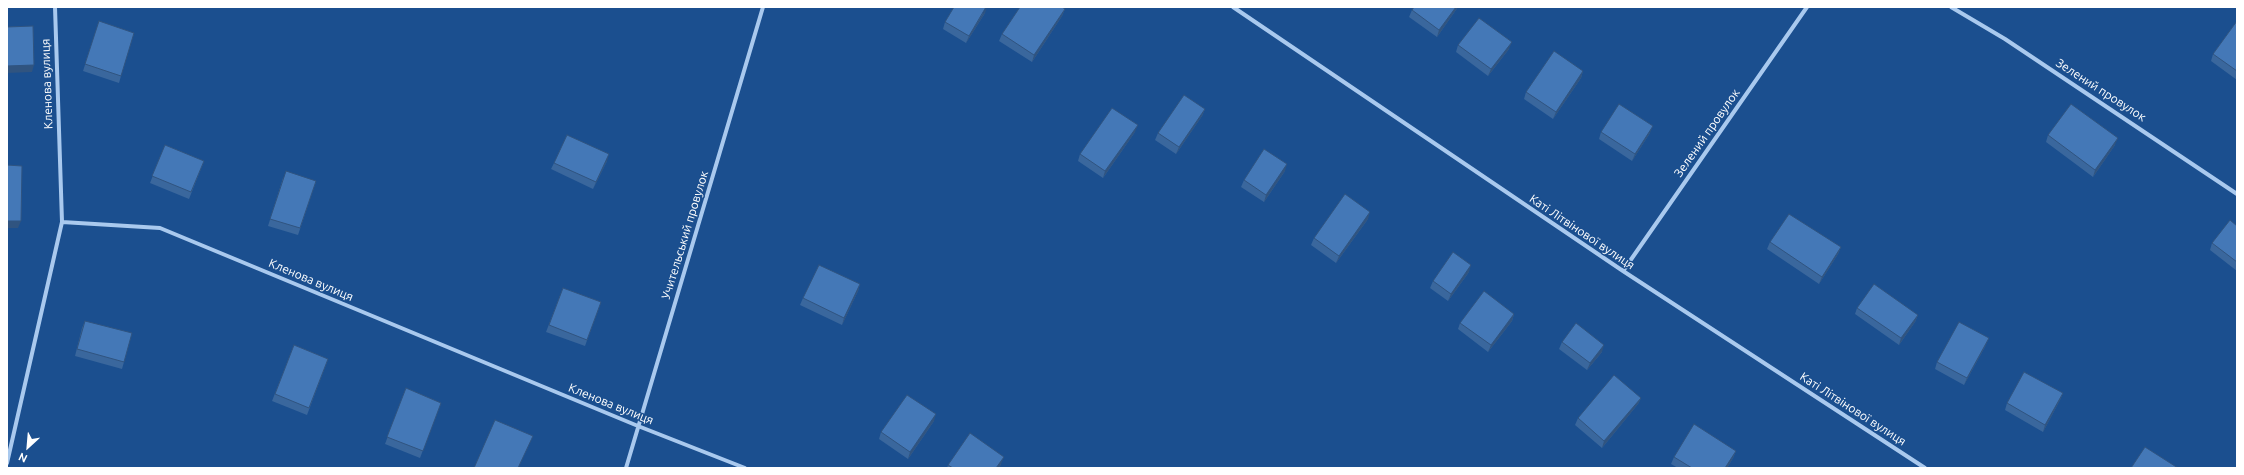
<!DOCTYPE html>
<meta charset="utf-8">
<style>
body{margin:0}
#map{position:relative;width:2244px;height:475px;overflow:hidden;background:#1b4f8f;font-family:Ubuntu,sans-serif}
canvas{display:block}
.frame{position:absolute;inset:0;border:8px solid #fff;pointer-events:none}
.north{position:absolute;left:8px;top:427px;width:40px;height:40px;-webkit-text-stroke:3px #1b4f8f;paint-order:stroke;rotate:206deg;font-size:11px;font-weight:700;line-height:16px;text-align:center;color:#fff}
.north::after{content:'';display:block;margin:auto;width:14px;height:18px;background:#fff;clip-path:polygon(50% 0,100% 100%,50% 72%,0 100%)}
</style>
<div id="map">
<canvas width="2244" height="475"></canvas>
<div class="frame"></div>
<div class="north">N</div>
</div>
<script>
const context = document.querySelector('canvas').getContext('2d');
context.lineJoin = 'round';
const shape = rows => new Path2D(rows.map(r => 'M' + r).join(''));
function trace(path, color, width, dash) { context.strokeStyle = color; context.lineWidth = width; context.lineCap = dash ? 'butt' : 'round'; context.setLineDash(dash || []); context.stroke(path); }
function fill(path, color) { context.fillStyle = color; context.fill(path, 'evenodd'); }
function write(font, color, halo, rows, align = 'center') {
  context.font = font + ' Ubuntu,sans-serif'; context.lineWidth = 3; context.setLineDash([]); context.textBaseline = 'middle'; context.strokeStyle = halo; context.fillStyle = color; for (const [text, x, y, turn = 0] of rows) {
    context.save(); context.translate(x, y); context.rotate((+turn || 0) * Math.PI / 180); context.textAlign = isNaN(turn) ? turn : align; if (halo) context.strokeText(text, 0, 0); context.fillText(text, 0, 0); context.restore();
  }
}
const street = shape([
 [55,7,62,222,160,228,638,426,745,468],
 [1233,7,1623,271,1925,468],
 [1951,7,2005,39,2237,194],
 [1623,271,1807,7],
 [7,463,62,222],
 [626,468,763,7]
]);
const wall = shape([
 [1458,7,1437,37,1409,17,1412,10],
 [1065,9,1062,16,1032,62,999,41,1002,34],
 [985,13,966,43,943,29,945,22],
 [99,21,121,76,119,83,83,71],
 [2237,21,2237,80,2211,61,2213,54],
 [1458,45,1509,49,1488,76,1456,52],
 [1583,71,1581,78,1553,119,1524,99,1526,92],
 [1205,109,1202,116,1176,154,1155,140,1158,133],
 [1135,132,1103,178,1078,161,1080,154],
 [1601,132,1650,133,1632,161,1599,139],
 [2048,135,2115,145,2093,177,2046,142],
 [165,145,204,161,189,199,150,183],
 [607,161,593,189,551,169,554,163],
 [1285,171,1264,202,1241,187,1244,180],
 [283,178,316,181,298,235,268,226],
 [1368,219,1336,263,1311,245,1314,238],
 [2237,226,2237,271,2210,250,2212,243],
 [1770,242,1841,247,1838,254,1819,284,1767,249],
 [1469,272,1448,301,1430,288,1433,281],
 [860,284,858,291,842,325,800,305,803,298],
 [563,288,601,302,585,346,546,332],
 [1857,308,1918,315,1915,322,1899,345,1855,314],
 [1514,314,1512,321,1488,352,1458,329,1460,323],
 [85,321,124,362,122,369,75,356,82,328],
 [1562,342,1602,352,1587,370,1559,349],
 [294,345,328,359,307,415,272,401],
 [1986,345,1964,385,1935,369,1937,362],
 [406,388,441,403,420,458,385,444],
 [2063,393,2060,400,2043,432,2005,410,2007,403],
 [1641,398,1638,404,1602,448,1575,425,1578,418],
 [934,421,908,459,879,439,881,432],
 [1736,451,1733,458,1727,468,1678,468,1671,464,1674,457],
 [1001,464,999,468,947,468,948,465]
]);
const shadedWall = shape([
 [987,7,985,13,966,43,969,36],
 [1456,7,1458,7,1437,37,1439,30],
 [1065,9,1062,16,1032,62,1034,55],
 [1512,42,1509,49,1488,76,1491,69],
 [34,65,32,72,7,73,7,66],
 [1583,71,1581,78,1553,119,1556,112],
 [1205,109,1202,116,1176,154,1179,147],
 [1138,125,1135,132,1103,178,1105,171],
 [1653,126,1650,133,1632,161,1635,154],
 [2118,138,2115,145,2093,177,2095,170],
 [609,154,607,161,593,189,596,182],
 [1287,164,1285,171,1264,202,1266,195],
 [1370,212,1368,219,1336,263,1339,256],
 [7,221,21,221,18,228,7,228],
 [1841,247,1838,254,1819,284,1822,277],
 [1471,265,1469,272,1448,301,1451,294],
 [860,284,858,291,842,325,844,318],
 [1514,314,1512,321,1488,352,1491,345],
 [1918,315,1915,322,1899,345,1901,338],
 [1989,338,1986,345,1964,385,1967,378],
 [1604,345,1602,352,1587,370,1590,363],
 [2063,393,2060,400,2043,432,2045,425],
 [1641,398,1638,404,1602,448,1604,441],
 [936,414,934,421,908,459,910,452],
 [1736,451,1733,458,1727,468,1725,468],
 [1004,457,1001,464,999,468,996,468]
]);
const building = shape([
 [954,7,986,7,969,36,945,22,954,7],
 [1020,7,1062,7,1065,9,1034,55,1002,34,1020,7],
 [1414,7,1456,7,1439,30,1412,10,1414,7],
 [1479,18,1512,42,1491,69,1458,45,1479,18],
 [99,21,134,33,121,76,85,64,99,21],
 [2237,21,2237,71,2213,54,2237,21],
 [33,26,34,65,7,66,7,27,33,26],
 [1554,51,1583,71,1556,112,1526,92,1554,51],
 [1184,95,1205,109,1179,147,1158,133,1184,95],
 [1619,104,1653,126,1635,154,1601,132,1619,104],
 [2071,104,2118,138,2095,170,2048,135,2071,104],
 [1112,108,1138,125,1105,171,1080,154,1112,108],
 [567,135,609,154,596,182,554,163,567,135],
 [165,145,204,161,191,192,152,176,165,145],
 [1264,149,1287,164,1266,195,1244,180,1264,149],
 [7,165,22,166,21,221,7,221,7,165],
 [286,171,316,181,300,228,270,219,286,171],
 [1345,194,1370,212,1339,256,1314,238,1345,194],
 [1789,214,1841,247,1822,277,1770,242,1789,214],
 [2230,220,2237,226,2237,262,2212,243,2230,220],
 [1453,252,1471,265,1451,294,1433,281,1453,252],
 [819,265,860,284,844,318,803,298,819,265],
 [1874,284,1918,315,1901,338,1857,308,1874,284],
 [563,288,601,302,587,340,549,325,563,288],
 [1484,291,1514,314,1491,345,1460,323,1484,291],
 [85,321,132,333,124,362,77,349,85,321],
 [1959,322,1989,338,1967,378,1937,362,1959,322],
 [1576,323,1604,345,1590,363,1562,342,1576,323],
 [294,345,328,359,309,408,275,394,294,345],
 [2024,372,2063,393,2045,425,2007,403,2024,372],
 [1614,375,1641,398,1604,441,1578,418,1614,375],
 [406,388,441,403,423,451,387,437,406,388],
 [907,395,936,414,910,452,881,432,907,395],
 [495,420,533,436,518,468,474,468,495,420],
 [1694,424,1736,451,1725,468,1692,468,1674,457,1694,424],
 [970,433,1004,457,996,468,953,468,948,465,970,433],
 [2145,447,2178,468,2131,468,2145,447]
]);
const streetNames = [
 ["Кленова вулиця",47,84,-92],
 ["Зелений провулок",2101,90,33],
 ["Зелений провулок",1707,133,-55],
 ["Каті Літвінової вулиця",1582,232,34],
 ["Учительський провулок",685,235,-73],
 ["Кленова вулиця",311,280,23],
 ["Кленова вулиця",611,404,22],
 ["Каті Літвінової вулиця",1853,409,33]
];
trace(street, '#a9c9ee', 4);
fill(wall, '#3a679d');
fill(shadedWall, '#305480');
fill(building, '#4478b7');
trace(building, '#305480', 1);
write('12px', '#fff', '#1b4f8f', streetNames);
</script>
